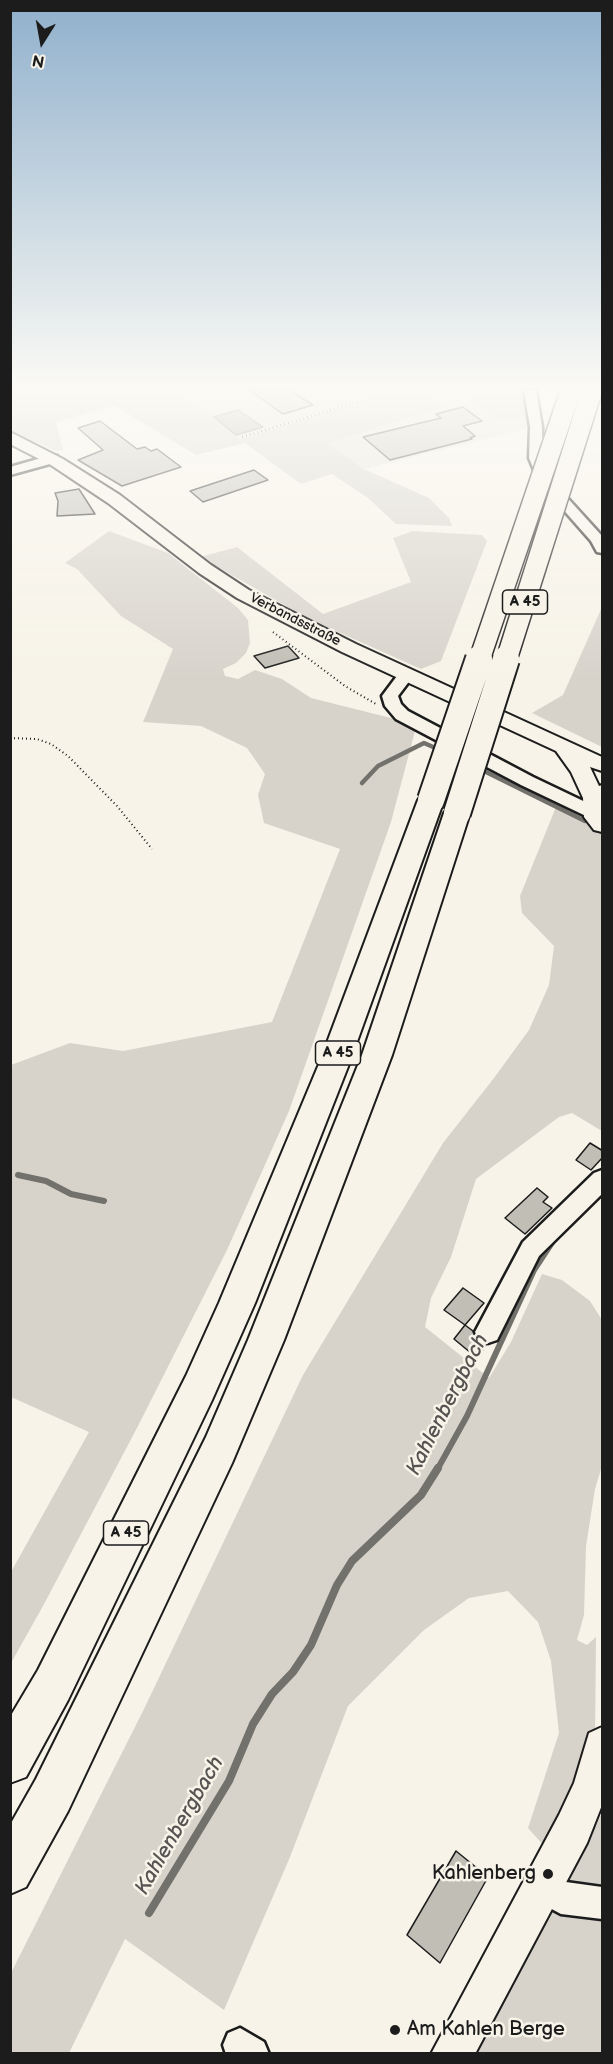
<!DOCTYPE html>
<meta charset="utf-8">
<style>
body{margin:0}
#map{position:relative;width:613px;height:2064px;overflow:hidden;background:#f7f3e8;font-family:"Balsamiq Sans",sans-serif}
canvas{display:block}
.frame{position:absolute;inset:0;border:12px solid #1c1c1c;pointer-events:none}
.north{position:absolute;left:12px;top:12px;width:60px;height:60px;-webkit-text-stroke:4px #f7f3e8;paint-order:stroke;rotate:191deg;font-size:16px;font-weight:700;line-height:24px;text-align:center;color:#1c1c1c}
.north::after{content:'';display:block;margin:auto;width:21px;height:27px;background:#1c1c1c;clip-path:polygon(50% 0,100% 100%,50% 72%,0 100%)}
</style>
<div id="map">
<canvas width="613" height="2064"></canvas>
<div class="frame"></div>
<div class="north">N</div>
</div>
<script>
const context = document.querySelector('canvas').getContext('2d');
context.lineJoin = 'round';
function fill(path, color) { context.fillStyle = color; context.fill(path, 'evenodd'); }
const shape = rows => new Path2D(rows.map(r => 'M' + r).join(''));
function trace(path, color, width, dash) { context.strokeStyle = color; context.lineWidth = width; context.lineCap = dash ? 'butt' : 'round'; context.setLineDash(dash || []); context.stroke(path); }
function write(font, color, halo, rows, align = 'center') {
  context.font = font + ' "Balsamiq Sans",sans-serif'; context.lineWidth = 5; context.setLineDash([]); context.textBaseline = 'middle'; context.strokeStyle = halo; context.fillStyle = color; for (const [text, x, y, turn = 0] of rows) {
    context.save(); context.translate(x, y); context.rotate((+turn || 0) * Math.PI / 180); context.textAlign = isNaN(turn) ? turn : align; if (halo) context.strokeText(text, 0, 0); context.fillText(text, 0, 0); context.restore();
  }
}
const built = shape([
 [172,390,393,390,238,437,214,417,201,411],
 [418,390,525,390,499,391,494,418,529,418,529,428,364,469,326,443,446,407]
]);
const green = shape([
 [11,390,172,390,201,411,214,417,240,439,400,390,417,390,446,407,327,443,364,469,429,498,449,518,452,526,396,524,368,498,332,474,301,484,245,443,196,455,115,406,56,422,63,450,56,451,11,431],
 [499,391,525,392,529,418,494,418,469,401],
 [109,531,168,553,238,608,248,620,250,643,246,653,236,663,223,669,225,676,238,679,255,670,282,679,311,698,399,720,415,731,391,822,289,1111,227,1250,138,1426,43,1606,11,1663,11,1572,89,1432,11,1397,11,1065,70,1043,123,1051,272,1022,340,849,264,823,258,795,265,774,247,748,201,726,143,722,173,649,121,616,77,569,65,563],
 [413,531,482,535,487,541,441,661,421,669,309,619,200,557,237,547,323,614,411,582,393,538],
 [602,607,602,747,532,713,563,695],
 [558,802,585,815,592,825,602,834,602,1131,572,1113,559,1117,476,1179,451,1257,431,1298,425,1327,489,1378,511,1342,542,1274,562,1280,590,1301,602,1320,602,1466,595,1489,586,1546,584,1615,577,1640,587,1645,596,1637,595,1741,546,1848,528,1828,559,1733,551,1661,538,1622,508,1591,469,1598,424,1630,348,1706,290,1857,224,2010,125,1939,69,2053,11,2053,10,1975,144,1709,303,1375,443,1143,494,1078,529,1030,549,985,554,946,522,913,520,896],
 [602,1813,602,2053,474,2054,540,1927,561,1898]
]);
const water = shape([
 [238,410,263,427,236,435,214,417,238,410]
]);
const streamFar2 = shape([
 [478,768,585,821],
 [362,783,378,766,424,743,440,750]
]);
const streamFar1 = shape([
 [18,1175,46,1181,71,1194,104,1201],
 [437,1470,467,1416,534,1270,553,1241]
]);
const stream = shape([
 [149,1913,229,1781,253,1724,272,1694,293,1672,311,1645,337,1585,352,1561,421,1495,438,1468]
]);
const building = shape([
 [249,390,289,390,313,405,283,414,249,390],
 [463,407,482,421,463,426,475,436,470,438,472,439,390,460,363,437,441,418,436,414,463,407],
 [100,421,137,449,145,447,151,451,157,449,181,467,122,486,78,460,103,450,78,428,100,421],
 [254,470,268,480,203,502,190,491,254,470],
 [79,489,95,514,57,516,58,501,55,493,79,489],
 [288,646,299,658,265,668,254,656,288,646],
 [590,1143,603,1151,603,1157,591,1170,576,1160,590,1143],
 [537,1188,548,1197,543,1202,552,1208,525,1234,505,1218,537,1188],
 [463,1288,484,1303,465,1325,444,1310,463,1288],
 [465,1325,473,1331,477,1341,486,1345,477,1358,454,1339,465,1325],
 [456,1851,488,1877,440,1963,407,1935,456,1851]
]);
const path = shape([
 [242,437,397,390],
 [273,632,345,686,376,704],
 [10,738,37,739,51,744,68,756,117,806,152,849]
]);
const minor = shape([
 [524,390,536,390,542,427,543,458,552,481,602,536,602,553,597,552,591,541,539,482,529,458,530,427,524,390],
 [52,455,57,456,59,459,57,462,10,475,10,467,52,455],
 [406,670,414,675,398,696,401,704,408,711,533,777,600,809,602,812,600,817,588,817,521,785,396,719,385,706,382,696,400,672,406,670],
 [602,1170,602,1194,539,1256,497,1340,488,1343,479,1340,475,1332,523,1242,594,1173,602,1170],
 [541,1869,566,1882,602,1887,602,1919,561,1914,529,1897,525,1885,529,1873,541,1869],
 [240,2028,264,2042,269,2054,226,2054,223,2045,228,2033,240,2028]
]);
const major = shape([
 [10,432,63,459,120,495,211,565,249,590,356,644,602,757,602,771,590,767,599,786,602,785,602,832,594,830,584,817,583,798,571,772,556,751,342,652,237,598,199,573,108,503,51,465,10,444,10,432],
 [602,1727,602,1805,587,1843,475,2054,431,2054,559,1815,574,1783,589,1733,602,1727]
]);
const highway = shape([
 [431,792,440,794,444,800,349,1064,255,1303,212,1400,68,1700,26,1777,10,1783,10,1717,38,1670,186,1376,219,1303,319,1064,418,800,422,794,431,792],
 [457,805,466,807,470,813,392,1055,284,1340,232,1463,68,1811,26,1887,10,1894,10,1825,36,1779,206,1437,248,1340,362,1055,444,813,448,807,457,805]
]);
const highwayBridgeFar1 = shape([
 [479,661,571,390],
 [506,661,592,390]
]);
const highwayBridge = shape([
 [431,800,479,659],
 [457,813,506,659]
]);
const markers = [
 [548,1874,6,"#1c1c1c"],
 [395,2030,6,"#1c1c1c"]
];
const farStreetnames = [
 ["Verbandsstraße",295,620,27]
];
const shields = [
 [525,602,45],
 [338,1053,45],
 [126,1533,45]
];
const shieldNames = [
 ["A 45",525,602],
 ["A 45",338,1053],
 ["A 45",126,1533]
];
const nearPoinames = [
 ["Kahlenberg",536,1874],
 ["Am Kahlen Berge",407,2030,"left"]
];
const nearWaternames = [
 ["Kahlenbergbach",448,1405,-63],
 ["Kahlenbergbach",180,1826,-60]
];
fill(built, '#e6e3d9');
fill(green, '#d7d3cb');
fill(water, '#aca9a2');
trace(water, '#72716c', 1.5);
trace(streamFar2, '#72716c', 4.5);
trace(streamFar1, '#72716c', 6);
trace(stream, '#72716c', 8);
fill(building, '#c0beb5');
trace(building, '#1c1c1c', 1.5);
trace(minor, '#1c1c1c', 5);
trace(major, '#1c1c1c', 4);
trace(highway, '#1c1c1c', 4);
trace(path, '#1c1c1c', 2, [1, 3]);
fill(minor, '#f7f3e8');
fill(major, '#f7f3e8');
fill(highway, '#f7f3e8');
trace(highwayBridgeFar1, '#1c1c1c', 23, []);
trace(highwayBridge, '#1c1c1c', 30, []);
trace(highwayBridgeFar1, '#f7f3e8', 20);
trace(highwayBridge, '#f7f3e8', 26);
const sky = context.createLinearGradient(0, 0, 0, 679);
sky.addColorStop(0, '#90b0cc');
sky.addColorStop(0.57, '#fbfaf5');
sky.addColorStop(1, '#fbfaf500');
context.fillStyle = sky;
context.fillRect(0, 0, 613, 679);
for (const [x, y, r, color] of markers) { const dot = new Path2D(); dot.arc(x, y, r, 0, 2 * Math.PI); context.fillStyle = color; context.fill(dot); trace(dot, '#f7f3e8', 2); }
write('14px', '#1c1c1c', '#f7f3e8', farStreetnames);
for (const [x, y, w] of shields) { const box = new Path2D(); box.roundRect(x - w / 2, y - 12, w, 24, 4.5); context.fillStyle = '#f7f3e8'; context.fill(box); trace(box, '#1c1c1c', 1.5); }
write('bold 15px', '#1c1c1c', null, shieldNames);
write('20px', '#1c1c1c', '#f7f3e8', nearPoinames, 'right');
write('italic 21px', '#565452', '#f7f3e8', nearWaternames);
</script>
